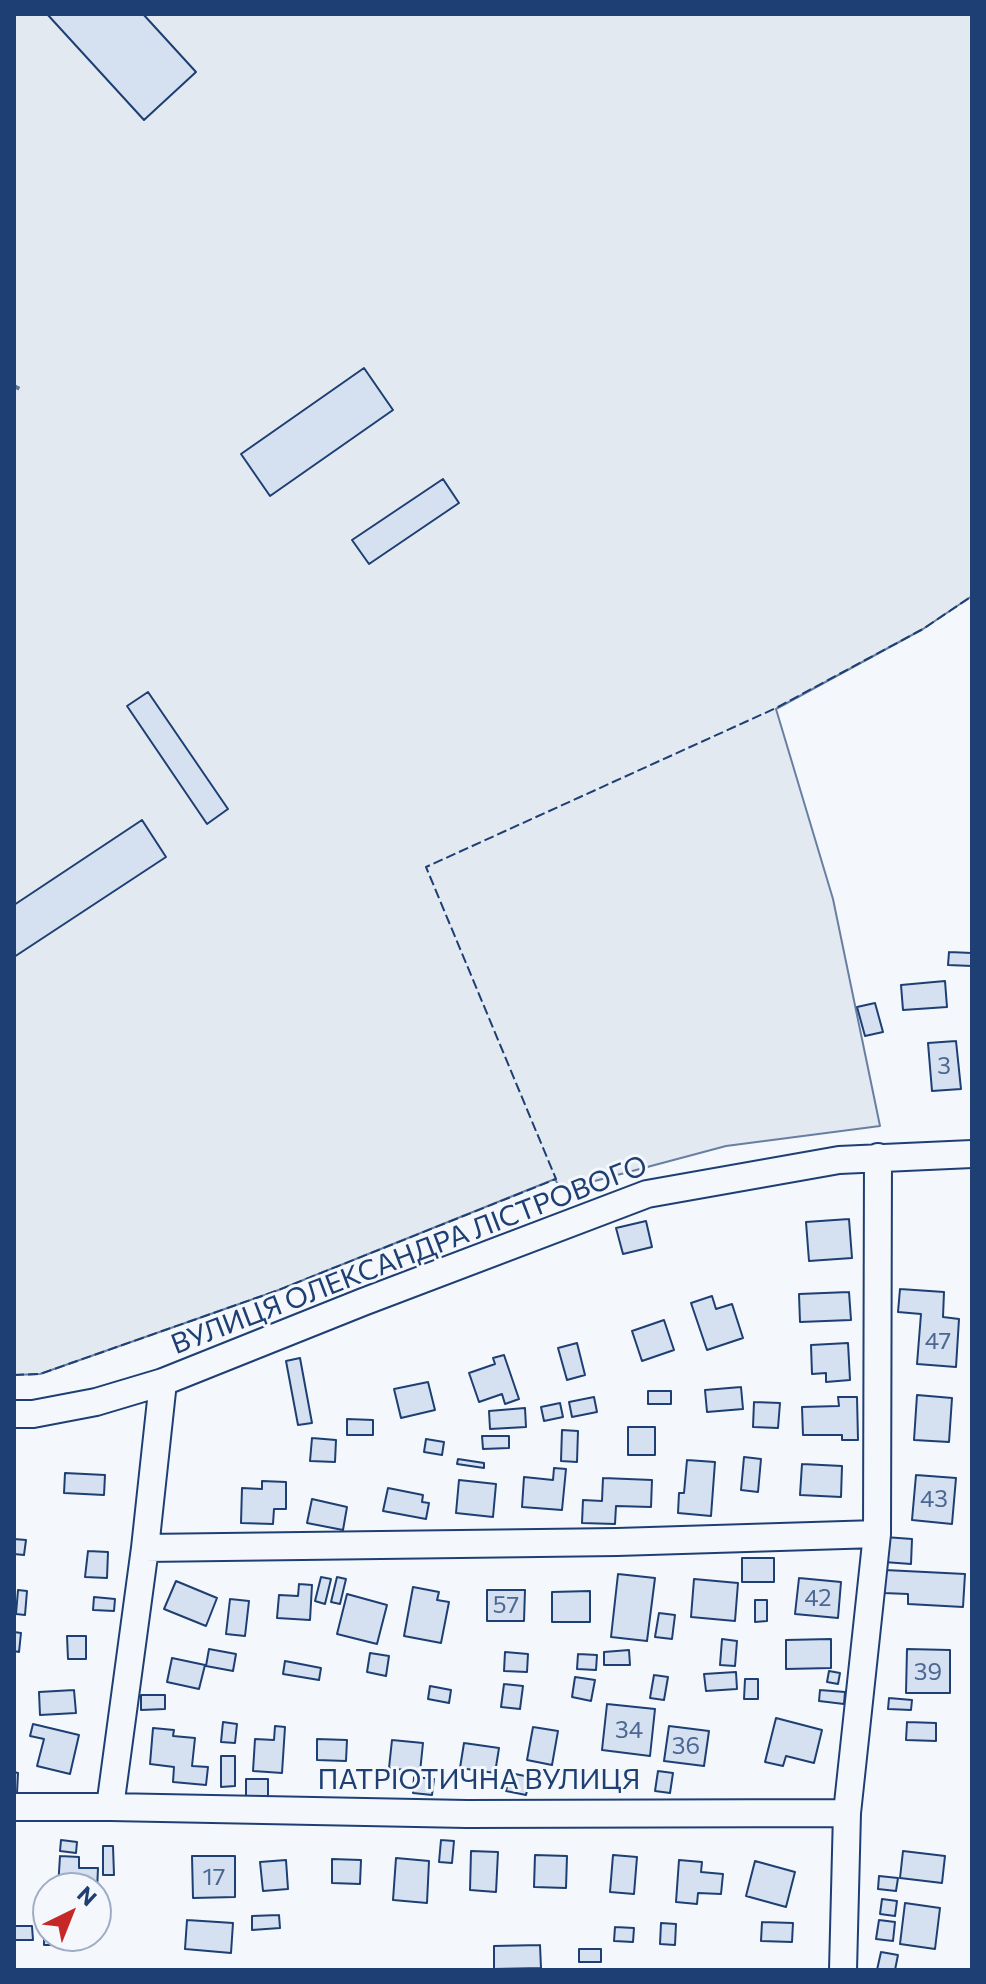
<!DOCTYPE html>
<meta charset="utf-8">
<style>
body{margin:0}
#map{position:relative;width:986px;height:1984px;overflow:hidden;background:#f4f7fb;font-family:Commissioner,sans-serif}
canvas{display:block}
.frame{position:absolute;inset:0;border:16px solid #1d3f73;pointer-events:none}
.north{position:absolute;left:32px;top:1872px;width:80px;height:80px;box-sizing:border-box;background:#f4f7fb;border:2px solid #9eadc5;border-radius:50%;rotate:43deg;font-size:22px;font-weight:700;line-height:32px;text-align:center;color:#1d3f73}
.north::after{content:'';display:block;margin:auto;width:28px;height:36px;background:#c62828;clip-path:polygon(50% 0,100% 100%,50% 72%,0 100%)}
</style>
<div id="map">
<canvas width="986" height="1984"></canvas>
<div class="frame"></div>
<div class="north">N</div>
</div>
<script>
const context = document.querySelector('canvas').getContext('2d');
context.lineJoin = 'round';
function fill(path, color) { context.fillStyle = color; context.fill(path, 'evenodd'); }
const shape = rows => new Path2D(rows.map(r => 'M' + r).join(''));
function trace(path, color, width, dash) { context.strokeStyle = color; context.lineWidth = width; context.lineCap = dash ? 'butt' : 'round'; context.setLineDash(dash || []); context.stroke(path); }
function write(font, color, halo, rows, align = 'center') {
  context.font = font + ' Commissioner,sans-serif'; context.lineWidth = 6; context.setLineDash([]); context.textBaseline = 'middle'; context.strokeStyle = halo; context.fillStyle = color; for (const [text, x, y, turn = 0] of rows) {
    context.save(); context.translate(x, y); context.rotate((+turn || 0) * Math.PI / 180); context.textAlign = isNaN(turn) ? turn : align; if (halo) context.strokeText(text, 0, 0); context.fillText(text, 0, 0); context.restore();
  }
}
const green = shape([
 [14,14,972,14,972,596,923,629,776,709,833,899,880,1126,726,1146,561,1190,555,1179,276,1291,40,1374,14,1375,14,14]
]);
const building = shape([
 [47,14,143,14,196,72,144,120,47,14],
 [364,368,393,410,270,496,241,454,364,368],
 [443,479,459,503,369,564,352,540,443,479],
 [148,692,228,809,207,824,127,706,148,692],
 [142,820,166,857,14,957,14,905,142,820],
 [949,952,972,953,972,966,948,965,949,952],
 [945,981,947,1007,903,1010,901,985,945,981],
 [875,1003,883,1032,865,1036,857,1007,875,1003],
 [956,1041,961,1089,932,1091,928,1043,956,1041],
 [849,1219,852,1258,809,1261,806,1222,849,1219],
 [646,1221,652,1247,623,1254,616,1228,646,1221],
 [900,1289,944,1292,943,1317,959,1319,956,1367,917,1364,921,1314,898,1312,900,1289],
 [849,1292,851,1320,800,1322,799,1294,849,1292],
 [712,1296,716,1309,732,1304,743,1338,707,1350,691,1303,712,1296],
 [664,1320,674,1350,642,1361,632,1331,664,1320],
 [577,1343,585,1375,567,1380,558,1348,577,1343],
 [848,1343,850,1380,826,1382,826,1373,812,1374,811,1345,848,1343],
 [504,1355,519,1399,505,1404,502,1394,479,1402,469,1373,495,1364,493,1358,504,1355],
 [300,1358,312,1423,298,1425,286,1361,300,1358],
 [428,1382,435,1410,401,1418,394,1389,428,1382],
 [741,1387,743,1409,707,1412,705,1390,741,1387],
 [648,1391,671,1391,671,1404,648,1404,648,1391],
 [917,1395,952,1398,949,1442,914,1440,917,1395],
 [594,1397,597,1412,572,1417,569,1402,594,1397],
 [838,1397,857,1397,858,1440,842,1440,842,1435,803,1435,802,1407,839,1406,838,1397],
 [754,1402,780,1403,778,1428,753,1427,754,1402],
 [560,1403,563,1417,544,1421,541,1407,560,1403],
 [525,1408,526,1427,490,1429,489,1411,525,1408],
 [347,1419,373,1420,373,1435,347,1435,347,1419],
 [628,1427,655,1427,655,1455,628,1455,628,1427],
 [562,1430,578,1431,577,1462,561,1461,562,1430],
 [482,1436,509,1436,509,1448,483,1449,482,1436],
 [312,1438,336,1440,335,1462,310,1461,312,1438],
 [426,1439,444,1442,442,1455,424,1452,426,1439],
 [744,1457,761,1459,758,1492,741,1490,744,1457],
 [458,1459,484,1463,484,1468,457,1464,458,1459],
 [687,1460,715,1462,711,1516,678,1513,679,1493,684,1493,687,1460],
 [802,1464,842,1466,841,1497,800,1495,802,1464],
 [554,1468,566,1469,562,1510,522,1507,524,1477,553,1480,554,1468],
 [65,1473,105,1475,104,1495,64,1493,65,1473],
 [916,1475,956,1478,952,1524,912,1520,916,1475],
 [603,1478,652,1480,651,1507,616,1506,615,1524,582,1523,583,1500,602,1501,603,1478],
 [459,1480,496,1484,493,1517,456,1513,459,1480],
 [262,1481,286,1482,286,1509,274,1509,273,1524,241,1523,242,1488,262,1489,262,1481],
 [388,1488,423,1495,422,1502,429,1503,426,1519,383,1511,388,1488],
 [312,1499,347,1507,343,1530,307,1523,312,1499],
 [885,1537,912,1539,911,1564,884,1562,885,1537],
 [14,1539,26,1540,24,1555,14,1554,14,1539],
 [88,1551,108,1552,107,1578,85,1577,88,1551],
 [742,1558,774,1558,774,1582,742,1582,742,1558],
 [885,1570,965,1574,963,1607,908,1604,908,1594,883,1593,885,1570],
 [618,1574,655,1578,647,1641,611,1637,618,1574],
 [321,1577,331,1579,325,1604,315,1601,321,1577],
 [337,1577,346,1579,340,1604,331,1602,337,1577],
 [799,1578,841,1582,838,1618,795,1614,799,1578],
 [694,1579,738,1583,735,1621,691,1617,694,1579],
 [176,1581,217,1598,206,1626,164,1609,176,1581],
 [299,1584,312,1585,310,1620,277,1618,279,1595,298,1596,299,1584],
 [413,1587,439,1592,437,1600,449,1602,441,1643,404,1636,413,1587],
 [18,1590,27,1591,25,1615,16,1614,18,1590],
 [487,1590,525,1590,524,1621,487,1621,487,1590],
 [590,1591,590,1622,552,1622,552,1592,590,1591],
 [347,1594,387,1605,377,1644,337,1634,347,1594],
 [94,1597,115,1599,114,1611,93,1610,94,1597],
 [230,1599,249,1601,245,1636,226,1634,230,1599],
 [755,1600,767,1600,767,1621,755,1622,755,1600],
 [659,1613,675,1615,672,1639,655,1637,659,1613],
 [14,1632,21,1633,19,1652,14,1651,14,1632],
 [67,1636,86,1636,86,1659,68,1659,67,1636],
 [722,1639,737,1641,735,1666,720,1665,722,1639],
 [831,1639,831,1668,786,1669,786,1640,831,1639],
 [209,1649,236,1654,233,1671,206,1666,209,1649],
 [907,1649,950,1650,950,1693,906,1693,907,1649],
 [629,1650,630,1665,604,1665,604,1652,629,1650],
 [505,1652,528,1654,527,1672,504,1671,505,1652],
 [370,1653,389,1656,386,1676,367,1672,370,1653],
 [578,1654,597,1655,596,1670,577,1669,578,1654],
 [172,1658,205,1665,199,1689,167,1682,172,1658],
 [285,1661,321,1668,319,1680,283,1674,285,1661],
 [829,1671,840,1673,838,1684,827,1682,829,1671],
 [736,1672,737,1689,706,1691,704,1674,736,1672],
 [654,1675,668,1677,664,1700,650,1698,654,1675],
 [575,1677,595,1680,591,1701,572,1697,575,1677],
 [745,1679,758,1679,758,1699,744,1699,745,1679],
 [504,1684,523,1686,520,1709,501,1707,504,1684],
 [430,1686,451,1690,449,1703,428,1699,430,1686],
 [74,1690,76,1713,40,1715,39,1692,74,1690],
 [820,1690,845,1692,844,1704,819,1701,820,1690],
 [141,1695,165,1695,165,1709,141,1710,141,1695],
 [889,1698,912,1700,911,1710,888,1709,889,1698],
 [607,1704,655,1709,650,1756,602,1750,607,1704],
 [776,1718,822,1730,814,1763,786,1756,783,1766,765,1762,776,1718],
 [223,1722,237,1724,235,1743,221,1742,223,1722],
 [907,1722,936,1723,936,1741,906,1740,907,1722],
 [33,1724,79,1735,70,1774,37,1766,44,1739,30,1736,33,1724],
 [275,1726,285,1727,282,1773,253,1771,255,1739,274,1740,275,1726],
 [669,1726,709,1731,704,1766,664,1761,669,1726],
 [533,1727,558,1731,552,1765,527,1760,533,1727],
 [153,1728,174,1730,173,1736,195,1738,192,1766,208,1767,206,1785,173,1782,174,1767,150,1764,153,1728],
 [317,1739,347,1740,346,1761,317,1760,317,1739],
 [392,1740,423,1743,420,1772,389,1768,392,1740],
 [464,1743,499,1748,495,1773,460,1768,464,1743],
 [221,1756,235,1756,235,1786,221,1787,221,1756],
 [658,1771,673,1773,670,1793,655,1791,658,1771],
 [14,1772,18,1773,17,1793,14,1793,14,1772],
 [510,1773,530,1777,526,1795,506,1791,510,1773],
 [414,1777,434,1779,432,1795,413,1793,414,1777],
 [246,1779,268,1779,268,1802,246,1802,246,1779],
 [61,1840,77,1842,76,1853,60,1851,61,1840],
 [441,1840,454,1841,452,1863,439,1862,441,1840],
 [103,1846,113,1846,114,1875,103,1875,103,1846],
 [471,1851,498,1852,496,1892,470,1890,471,1851],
 [903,1851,945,1856,942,1883,900,1878,903,1851],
 [535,1855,567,1856,566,1888,534,1887,535,1855],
 [613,1855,637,1857,634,1894,610,1892,613,1855],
 [60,1856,79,1857,79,1868,98,1868,97,1891,96,1888,58,1888,60,1856],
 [192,1856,235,1856,235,1897,193,1898,192,1856],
 [396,1858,429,1861,427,1903,393,1900,396,1858],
 [332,1859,361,1860,360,1884,332,1883,332,1859],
 [286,1860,288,1889,263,1891,260,1862,286,1860],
 [679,1860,702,1862,701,1872,723,1874,721,1894,698,1893,697,1904,676,1902,679,1860],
 [755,1861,795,1872,786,1907,746,1896,755,1861],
 [879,1876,898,1878,896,1891,878,1889,879,1876],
 [882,1899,897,1901,895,1916,880,1914,882,1899],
 [905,1903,940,1908,935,1949,900,1944,905,1903],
 [279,1915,280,1928,252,1930,252,1916,279,1915],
 [187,1920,233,1923,231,1953,185,1949,187,1920],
 [879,1920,895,1922,893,1941,876,1939,879,1920],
 [762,1922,793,1923,792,1942,761,1941,762,1922],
 [661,1923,676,1924,675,1945,660,1944,661,1923],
 [14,1926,32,1926,33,1940,14,1940,14,1926],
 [44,1927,48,1927,48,1936,81,1936,81,1945,44,1945,44,1927],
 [615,1927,634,1928,633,1942,614,1941,615,1927],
 [540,1945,541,1968,494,1969,494,1946,540,1945],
 [579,1949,601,1949,601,1962,579,1962,579,1949],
 [881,1952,898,1955,895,1970,877,1970,881,1952]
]);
const path = shape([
 [14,386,22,390]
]);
const minor = shape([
 [14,1414,33,1414,96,1402,163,1382,363,1302,647,1194,839,1160,972,1154],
 [145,1548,617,1542,877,1534],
 [14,1807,110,1807,467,1814,847,1813],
 [110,1807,145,1548,163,1382],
 [843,1970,847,1813,877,1534,878,1157]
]);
const fence = shape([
 [14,1375,40,1374,276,1291,556,1179,426,867,776,708,923,629,972,596]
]);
const numberNames = [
 ["3",944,1066],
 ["47",938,1341],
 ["43",934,1499],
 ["42",818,1598],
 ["57",506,1605],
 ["39",928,1672],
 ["34",629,1730],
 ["36",686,1746],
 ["17",214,1877]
];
const streetNames = [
 ["ВУЛИЦЯ ОЛЕКСАНДРА ЛІСТРОВОГО",409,1255,-21],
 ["ПАТРІОТИЧНА ВУЛИЦЯ",479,1780]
];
fill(green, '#e3e9f0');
trace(green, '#687fa3', 2);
fill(building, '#d5e0f0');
trace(building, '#1d3f73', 2);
trace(minor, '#1d3f73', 30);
trace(path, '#5e769c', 4, [6, 4]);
trace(minor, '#f4f7fb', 26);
trace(fence, '#1d3f73', 2, [10, 4]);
write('24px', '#4b6792', null, numberNames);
write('28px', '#1d3f73', '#f4f7fb', streetNames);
</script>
